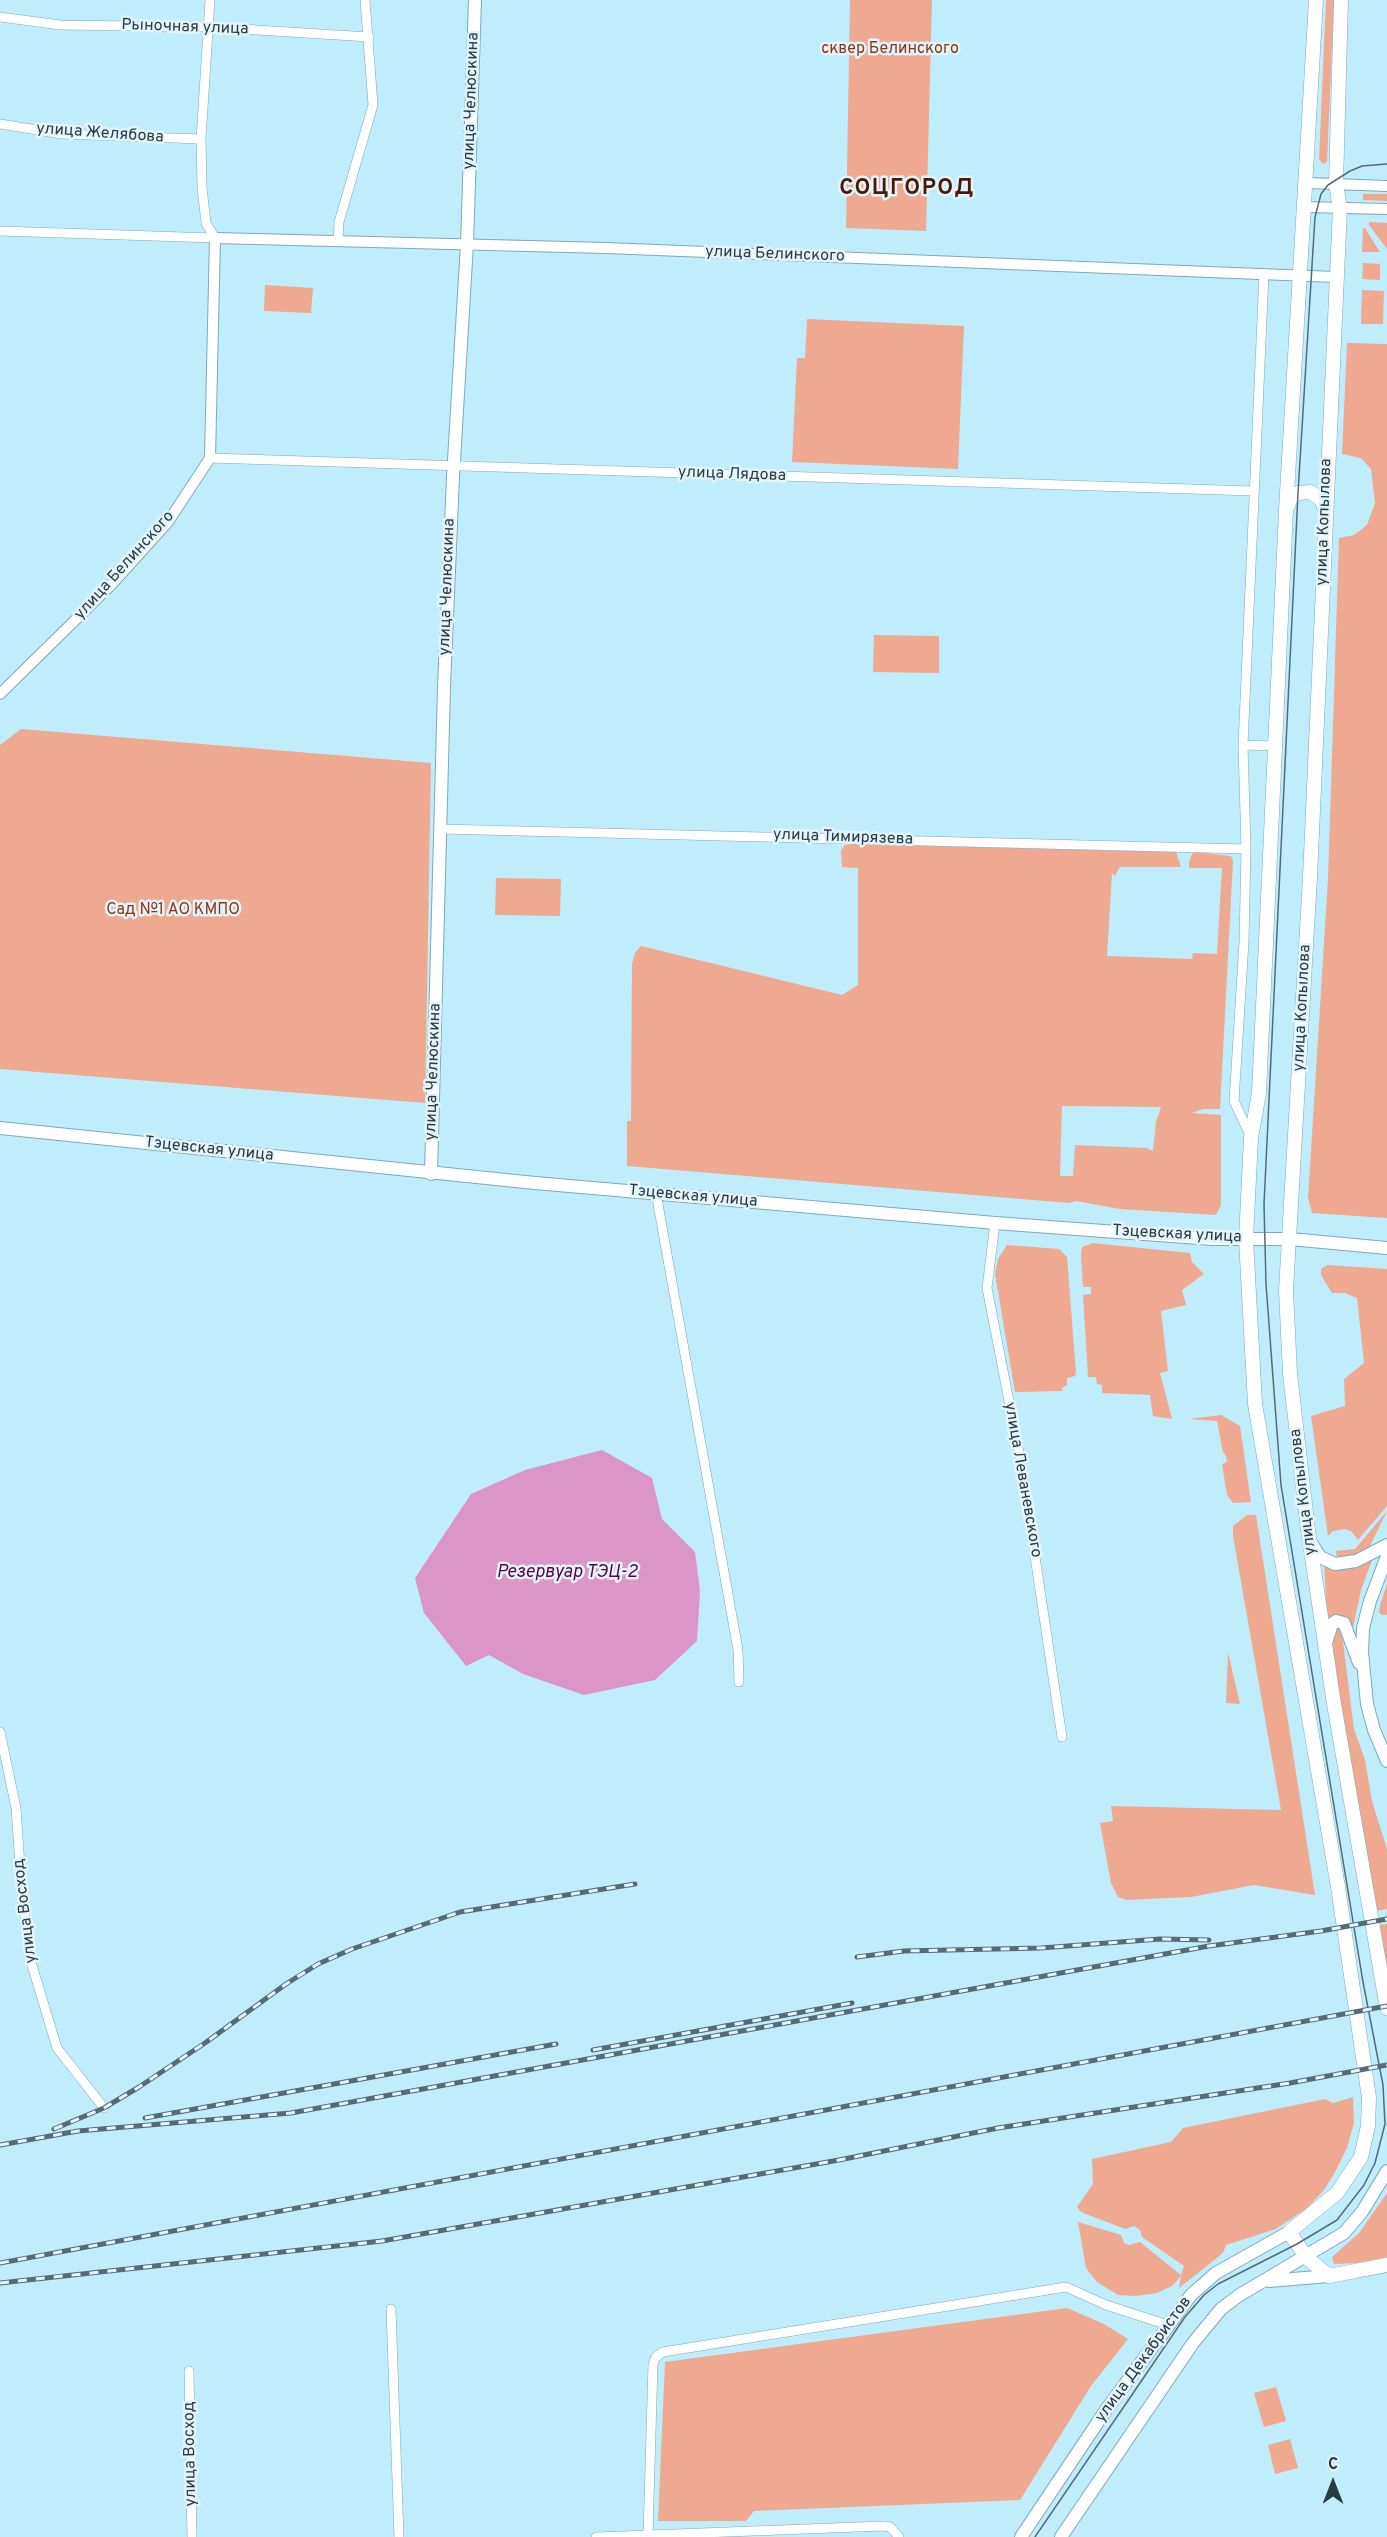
<!DOCTYPE html>
<meta charset="utf-8">
<style>
body{margin:0}
#map{position:relative;width:1387px;height:2537px;overflow:hidden;background:#bfedfc;font-family:Overpass,sans-serif}
canvas{display:block}
.north{position:absolute;left:1303px;top:2453px;width:60px;height:60px;-webkit-text-stroke:4px #e3f5fb;paint-order:stroke;rotate:0deg;font-size:16px;font-weight:700;line-height:24px;text-align:center;color:#293b41}
.north::after{content:'';display:block;margin:auto;width:21px;height:27px;background:#293b41;clip-path:polygon(50% 0,100% 100%,50% 72%,0 100%)}
</style>
<div id="map">
<canvas width="1387" height="2537"></canvas>
<div class="north">С</div>
</div>
<script>
const context = document.querySelector('canvas').getContext('2d');
context.lineJoin = 'round';
function fill(path, color) { context.fillStyle = color; context.fill(path, 'evenodd'); }
const shape = rows => new Path2D(rows.map(r => 'M' + r).join(''));
function trace(path, color, width, dash) { context.strokeStyle = color; context.lineWidth = width; context.lineCap = dash ? 'butt' : 'round'; context.setLineDash(dash || []); context.stroke(path); }
function write(font, color, halo, rows, align = 'center') {
  context.font = font + ' Overpass,sans-serif'; context.lineWidth = 5; context.setLineDash([]); context.textBaseline = 'middle'; context.strokeStyle = halo; context.fillStyle = color; for (const [text, x, y, turn = 0] of rows) {
    context.save(); context.translate(x, y); context.rotate((+turn || 0) * Math.PI / 180); context.textAlign = isNaN(turn) ? turn : align; if (halo) context.strokeText(text, 0, 0); context.fillText(text, 0, 0); context.restore();
  }
}
const green = shape([
 [850,0,932,0,926,231,846,228],
 [1326,0,1334,0,1327,162,1323,164,1319,159],
 [1363,194,1387,194,1387,201,1363,200],
 [1369,222,1387,223,1387,249,1369,225],
 [1363,228,1365,228,1380,252,1362,252],
 [1363,263,1380,264,1380,280,1362,279],
 [265,285,313,288,311,313,264,311],
 [1362,290,1384,291,1383,324,1361,324],
 [807,319,964,326,958,469,792,462,797,358,805,358],
 [1347,343,1387,344,1387,1218,1312,1213,1308,1198,1328,879,1339,538,1354,535,1367,525,1375,503,1371,469,1361,458,1342,454],
 [874,635,939,636,939,673,873,672],
 [21,729,431,763,425,1103,0,1069,0,745],
 [853,844,1176,852,1181,867,1120,867,1115,876,1112,874,1107,956,1192,959,1193,953,1217,954,1222,868,1189,868,1189,862,1192,854,1196,852,1231,856,1233,861,1220,1109,1203,1109,1192,1113,1221,1115,1221,1205,1216,1215,1120,1209,1076,1201,1069,1203,627,1166,627,1121,631,1121,632,964,635,953,641,946,842,995,858,985,858,868,842,867,841,851,845,845],
 [1062,1106,1161,1107,1156,1122,1153,1151,1147,1148,1075,1145,1073,1176,1060,1176],
 [496,878,561,879,560,916,495,915],
 [1093,1243,1190,1253,1192,1262,1204,1274,1182,1290,1186,1305,1161,1311,1168,1371,1160,1373,1172,1419,1153,1416,1150,1395,1102,1393,1102,1385,1097,1384,1096,1377,1088,1377,1083,1295,1091,1294,1091,1287,1083,1287,1081,1256,1082,1247],
 [1007,1245,1059,1249,1067,1257,1076,1372,1075,1376,1067,1378,1067,1385,1062,1388,1063,1391,1015,1392,995,1274,998,1259],
 [1327,1265,1387,1269,1387,1506,1358,1540,1351,1531,1345,1529,1333,1531,1328,1536,1311,1416,1345,1406,1344,1379,1364,1363,1357,1298,1345,1293,1332,1293,1321,1275,1321,1269],
 [1221,1415,1240,1426,1251,1502,1233,1503,1227,1495,1222,1464,1227,1462,1226,1456,1223,1452,1217,1421,1189,1419],
 [1387,1511,1367,1552,1352,1559,1337,1560,1336,1551,1355,1549],
 [1247,1515,1256,1515,1315,1895,1254,1885,1191,1897,1126,1900,1118,1897,1111,1883,1100,1823,1113,1821,1111,1806,1281,1810,1233,1536,1233,1526],
 [1374,1555,1361,1590,1351,1637,1341,1616,1327,1617,1324,1563],
 [1387,1584,1387,1615,1382,1615,1379,1612,1381,1602],
 [1335,1627,1339,1628,1342,1634,1354,1729,1365,1760,1372,1801,1387,1849,1387,1909,1375,1911,1330,1649],
 [1228,1652,1240,1704,1226,1703],
 [1387,1924,1387,1969,1379,1925],
 [1353,2097,1354,2123,1347,2148,1334,2174,1324,2190,1307,2208,1276,2229,1226,2245,1223,2253,1179,2288,1181,2276,1172,2286,1157,2293,1136,2296,1118,2295,1097,2282,1086,2268,1078,2222,1121,2235,1124,2243,1129,2245,1140,2242,1181,2275,1184,2266,1142,2237,1140,2230,1134,2226,1125,2229,1081,2212,1077,2207,1093,2184,1092,2159,1171,2142,1183,2128,1325,2099,1333,2103],
 [1387,2193,1387,2257,1358,2263,1334,2264,1332,2257,1359,2233],
 [1067,2308,1104,2324,1128,2339,1091,2386,1020,2500,754,2511,746,2521,658,2521,665,2362],
 [1276,2387,1286,2421,1264,2427,1254,2393],
 [1290,2439,1298,2468,1275,2474,1268,2445]
]);
const water = shape([
 [602,1450,652,1478,662,1519,695,1552,700,1591,697,1641,655,1680,584,1695,523,1674,489,1655,466,1666,424,1613,415,1578,471,1494,525,1470]
]);
const minor = shape([
 [210,0,201,139,202,188,206,223,215,238],
 [0,17,60,25,209,27,369,37],
 [0,124,62,134,201,139],
 [0,231,215,238],
 [338,241,339,222,373,105,365,0],
 [210,458,1254,491],
 [1243,745,1274,746],
 [440,829,1246,849],
 [1251,1137,1234,1101,1244,942,1246,849,1243,745,1264,274],
 [656,1193,738,1650,739,1682],
 [995,1223,987,1288,1021,1463,1062,1737],
 [0,1732,16,1808,22,1894,31,1962,57,2048,104,2108],
 [391,2309,399,2537],
 [189,2371,192,2537],
 [648,2535,653,2364,656,2357,663,2352,1066,2287,1106,2305,1168,2325],
 [596,2537,884,2526,890,2527,899,2537]
]);
const tertiary = shape([
 [1307,183,1387,186],
 [1305,207,1387,209],
 [0,694,112,584,168,522,210,458,215,238,606,248,1335,277]
]);
const secondary = shape([
 [0,1128,535,1183,995,1223,1212,1239,1290,1239,1387,1248],
 [431,1174,444,687,453,477,467,244,475,0],
 [1310,1541,1320,1557,1335,1564,1356,1561,1387,1545],
 [1387,1556,1370,1601,1363,1628,1362,1652,1367,1704,1374,1730,1387,1761],
 [1326,1643,1332,1624,1336,1621,1344,1623,1359,1663],
 [1269,2281,1329,2276],
 [1021,2537,1106,2410,1191,2295,1216,2273,1289,2232],
 [1061,2537,1193,2343,1221,2309,1238,2296,1344,2233,1362,2212,1387,2171]
]);
const primary = shape([
 [1316,0,1286,510,1259,1093,1251,1138,1246,1239,1255,1404,1338,1887,1369,2098,1368,2126,1361,2157,1337,2193,1289,2232,1307,2258,1329,2276,1387,2265],
 [1341,0,1336,184,1340,208,1310,877,1286,1290,1290,1374,1308,1530,1334,1704,1387,2008],
 [1287,508,1291,498,1298,493,1310,492,1321,499,1325,509]
]);
const tram = shape([
 [1035,2537,1185,2317,1204,2295,1218,2284,1297,2244,1337,2220,1364,2185,1375,2163,1385,2124,1383,2085,1363,1982,1281,1485,1266,1284,1264,1204,1298,493,1315,217,1321,194,1328,185,1350,171,1362,166,1387,164]
]);
const rail = shape([
 [857,1957,904,1951,1041,1948,1160,1939,1209,1940],
 [593,2050,852,2003],
 [145,2118,556,2044],
 [54,2129,104,2108,139,2087,205,2043,286,1984,318,1964,352,1949,460,1912,635,1884],
 [0,2145,78,2131,291,2113,1209,1946,1321,1931,1387,1919],
 [0,2263,1387,2006],
 [0,2283,382,2241,839,2160,998,2128,1290,2083,1387,2065]
]);
const streetNames = [
 ["Рыночная улица",185,28,2],
 ["улица Челюскина",472,101,-88],
 ["улица Желябова",100,134,4],
 ["улица Белинского",775,255,2],
 ["улица Лядова",732,475,2],
 ["улица Копылова",1325,522,-88],
 ["улица Белинского",125,566,-48],
 ["улица Челюскина",448,587,-88],
 ["улица Тимирязева",843,838,2],
 ["улица Копылова",1303,1008,-87],
 ["улица Челюскина",434,1072,-88],
 ["Тэцевская улица",209,1150,6],
 ["Тэцевская улица",693,1197,5],
 ["Тэцевская улица",1177,1235,3],
 ["улица Леваневского",1022,1480,80],
 ["улица Копылова",1304,1492,-97],
 ["улица Восход",26,1911,-97],
 ["улица Декабристов",1144,2360,-54],
 ["улица Восход",191,2454,-91]
];
const parkNames = [
 ["сквер Белинского",890,50],
 ["Сад №1 АО КМПО",173,911]
];
const waterNames = [
 ["Резервуар ТЭЦ-2",567,1573]
];
const districtNames = [
 ["СОЦГОРОД",907,190]
];
fill(green, '#efa991');
fill(water, '#dc96c5');
trace(minor, '#7eaab8', 10);
trace(tertiary, '#7eaab8', 12);
trace(secondary, '#7eaab8', 14);
trace(primary, '#7eaab8', 15);
trace(minor, '#fff', 9);
trace(tertiary, '#fff', 10);
trace(secondary, '#fff', 12);
trace(primary, '#fff', 14);
trace(tram, '#536c75', 1.5);
trace(rail, '#536c75', 5);
trace(rail, '#e3f5fb', 3, [9]);
write('16px', '#293b41', '#e3f5fb', streetNames);
write('16px', '#92350f', '#e3f5fb', parkNames);
write('italic 18px', '#590246', '#e3f5fb', waterNames);
context.letterSpacing = '1.5px';
write('bold 22px', '#4a1907', '#e3f5fb', districtNames);
context.letterSpacing = '0px';
</script>
